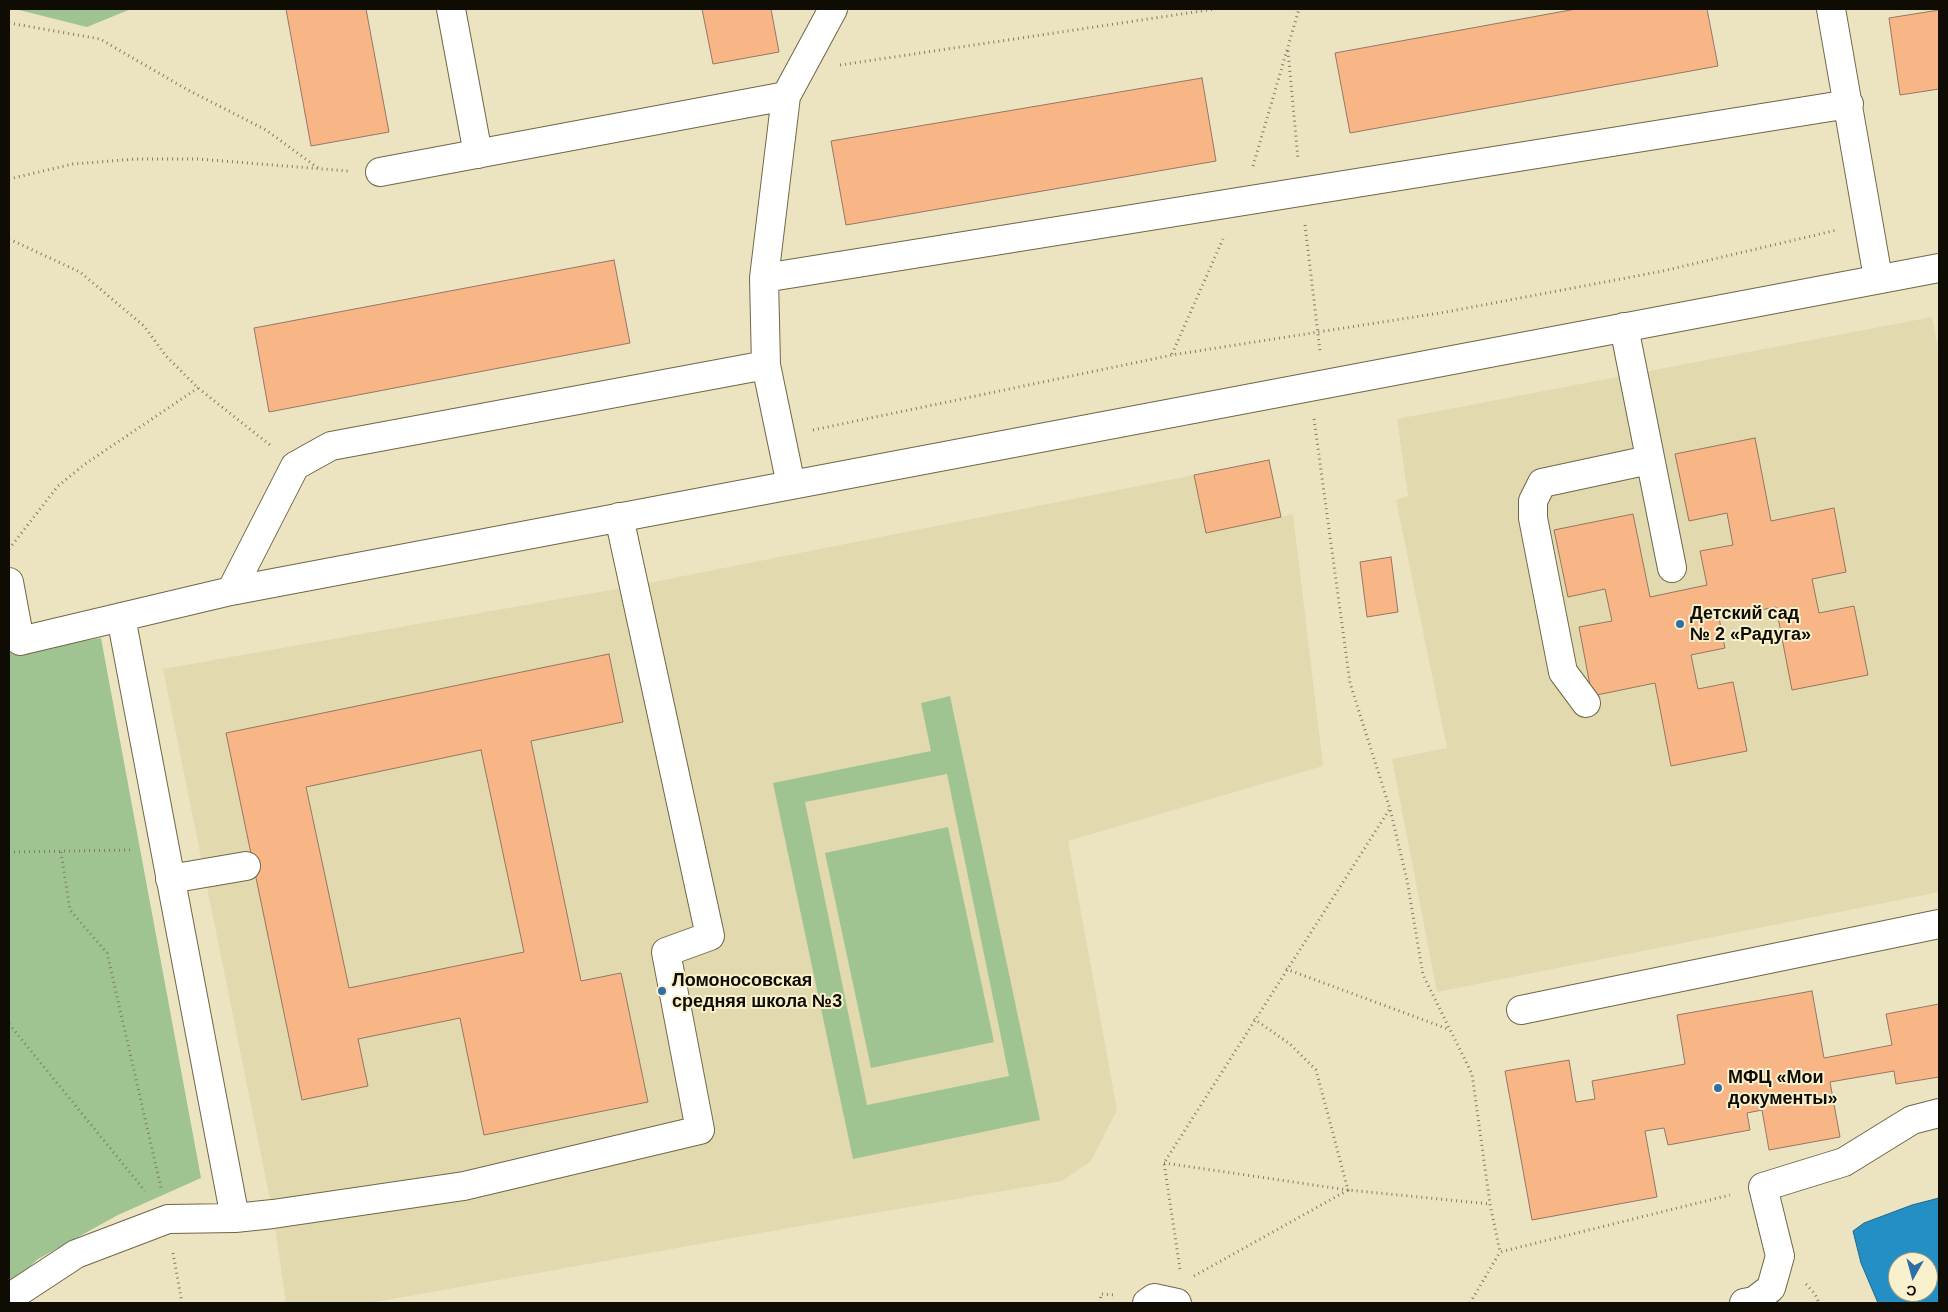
<!DOCTYPE html>
<meta charset="utf-8">
<style>
body{margin:0}
#map{position:relative;width:1948px;height:1312px;overflow:hidden;background:#ece4c1;font-family:Helvetica,sans-serif}
canvas{display:block}
.frame{position:absolute;inset:0;border:10px solid #0f0c03;pointer-events:none}
.north{position:absolute;left:1888px;top:1252px;width:50px;height:50px;box-sizing:border-box;background:#f9f1ce;border:1px solid #9b957d;border-radius:50%;rotate:187deg;font-size:14px;font-weight:700;line-height:20px;text-align:center;color:#0f0c03}
.north::after{content:'';display:block;margin:auto;width:18px;height:22px;background:#2f6da4;clip-path:polygon(50% 0,100% 100%,50% 72%,0 100%)}
</style>
<div id="map">
<canvas width="1948" height="1312"></canvas>
<div class="frame"></div>
<div class="north">С</div>
</div>
<script>
const context = document.querySelector('canvas').getContext('2d');
context.lineJoin = 'round';
function fill(path, color) { context.fillStyle = color; context.fill(path, 'evenodd'); }
const shape = rows => new Path2D(rows.map(r => 'M' + r).join(''));
function trace(path, color, width, dash) { context.strokeStyle = color; context.lineWidth = width; context.lineCap = dash ? 'butt' : 'round'; context.setLineDash(dash || []); context.stroke(path); }
function write(font, color, halo, rows, align = 'center') {
  context.font = font + ' Helvetica,sans-serif'; context.lineWidth = 4; context.setLineDash([]); context.textBaseline = 'middle'; context.strokeStyle = halo; context.fillStyle = color; for (const [text, x, y, turn = 0] of rows) {
    context.save(); context.translate(x, y); context.rotate((+turn || 0) * Math.PI / 180); context.textAlign = isNaN(turn) ? turn : align; if (halo) context.strokeText(text, 0, 0); context.fillText(text, 0, 0); context.restore();
  }
}
const built = shape([
 [1932,317,1939,353,1939,892,1437,992,1392,759,1447,748,1396,500,1408,496,1397,419],
 [1194,475,1281,517,1293,514,1323,766,1068,841,1117,1110,1091,1161,1062,1181,856,1216,370,1303,286,1303,273,1214,163,669,633,586]
]);
const green = shape([
 [15,9,131,9,87,27],
 [101,638,201,1178,118,1215,38,1259,9,1285,9,653],
 [950,696,1040,1120,853,1159,773,783,931,751,921,703],
 [947,774,1009,1076,867,1105,805,802],
 [948,827,994,1042,871,1068,825,853]
]);
const water = shape([
 [1939,1198,1939,1303,1878,1303,1861,1263,1853,1231,1864,1223,1912,1205,1939,1198],
 [1898,1262,1928,1262,1928,1292,1898,1292,1898,1262]
]);
const building = shape([
 [286,9,366,9,389,132,311,146,286,9],
 [702,9,771,9,779,52,713,64,702,9],
 [1576,9,1707,9,1718,66,1350,133,1335,53,1576,9],
 [1939,10,1939,89,1900,95,1889,18,1939,10],
 [1202,78,1216,161,846,225,831,141,1202,78],
 [614,260,630,343,269,412,254,328,614,260],
 [1755,438,1771,521,1834,508,1846,572,1812,579,1819,613,1854,606,1868,675,1792,690,1776,607,1719,618,1725,648,1691,655,1698,689,1733,682,1747,751,1671,766,1655,683,1592,696,1579,627,1612,621,1605,589,1568,597,1554,530,1633,514,1650,597,1707,585,1700,551,1733,545,1727,513,1689,521,1675,454,1755,438],
 [1269,460,1281,517,1206,533,1194,475,1269,460],
 [1391,557,1398,612,1367,617,1360,562,1391,557],
 [609,654,623,722,531,741,581,981,621,973,648,1102,484,1135,460,1018,358,1039,368,1086,302,1100,226,733,609,654],
 [481,750,524,952,349,988,306,787,481,750],
 [1812,991,1824,1058,1892,1045,1886,1014,1939,1004,1939,1077,1896,1084,1894,1071,1830,1082,1840,1137,1769,1150,1762,1110,1747,1113,1750,1130,1668,1145,1664,1128,1645,1131,1657,1197,1532,1220,1505,1071,1569,1060,1576,1102,1595,1099,1592,1081,1685,1064,1677,1015,1812,991]
]);
const path = shape([
 [9,23,100,39,188,90,266,130,318,168],
 [1288,51,1298,159],
 [840,65,1215,9],
 [1253,166,1299,9],
 [9,179,73,164,136,159,198,159,348,171],
 [1305,225,1320,351],
 [9,239,80,272,144,326,166,356,198,388,270,445],
 [1172,354,1223,239],
 [1314,419,1350,683,1390,809,1407,880,1423,975,1472,1074,1490,1204,1500,1252,1730,1195],
 [813,430,1172,355,1446,312,1663,271,1837,230],
 [9,549,58,486,85,464,198,388],
 [9,852,132,850],
 [61,852,70,910,107,953,161,1188],
 [1286,969,1448,1029],
 [9,1024,145,1191],
 [1164,1163,1348,1190,1316,1070,1290,1044,1254,1019],
 [173,1253,182,1303],
 [1180,1269,1164,1163,1389,810],
 [1194,1276,1348,1190,1490,1204],
 [1806,1284,1815,1294,1819,1303],
 [1100,1303,1101,1294,1115,1295],
 [1470,1303,1500,1252]
]);
const minor = shape([
 [451,9,478,154],
 [1831,9,1878,278],
 [380,172,786,96],
 [764,278,1849,104],
 [1624,327,1672,568],
 [791,485,766,365,764,278,786,96,833,9],
 [9,582,20,641,231,591,1939,268],
 [231,591,295,466,331,446,766,365],
 [121,617,235,1218],
 [1586,703,1563,672,1533,518,1533,501,1542,483,1649,460],
 [170,879,246,866],
 [1521,1010,1939,924],
 [9,1298,76,1254,168,1219,235,1218,273,1214,464,1186,700,1130,666,952,710,936,619,517],
 [1147,1303,1154,1298,1177,1303],
 [1744,1303,1754,1301,1771,1288,1780,1256,1763,1187,1844,1162,1912,1120,1939,1113]
]);
const markers = [
 [1680,624,5,"#2f6da4"],
 [662,991,5,"#2f6da4"],
 [1718,1088,5,"#2f6da4"]
];
const poiNames = [
 ["Детский сад",1690,614],
 ["№ 2 «Радуга»",1690,635],
 ["Ломоносовская",672,981],
 ["средняя школа №3",672,1002],
 ["МФЦ «Мои",1728,1078],
 ["документы»",1728,1099]
];
fill(built, '#e2d9af');
fill(green, '#9fc492');
fill(water, '#238fc5');
trace(water, '#1d688b', 1);
fill(building, '#f8b687');
trace(building, '#947764', 1);
trace(minor, '#6e6748', 30);
trace(path, '#817c65', 3, [1, 4]);
trace(minor, '#fff', 28);
for (const [x, y, r, color] of markers) { const dot = new Path2D(); dot.arc(x, y, r, 0, 2 * Math.PI); context.fillStyle = color; context.fill(dot); trace(dot, '#f9f1ce', 2); }
write('bold 18px', '#0f0c03', '#f9f1ce', poiNames, 'left');
</script>
